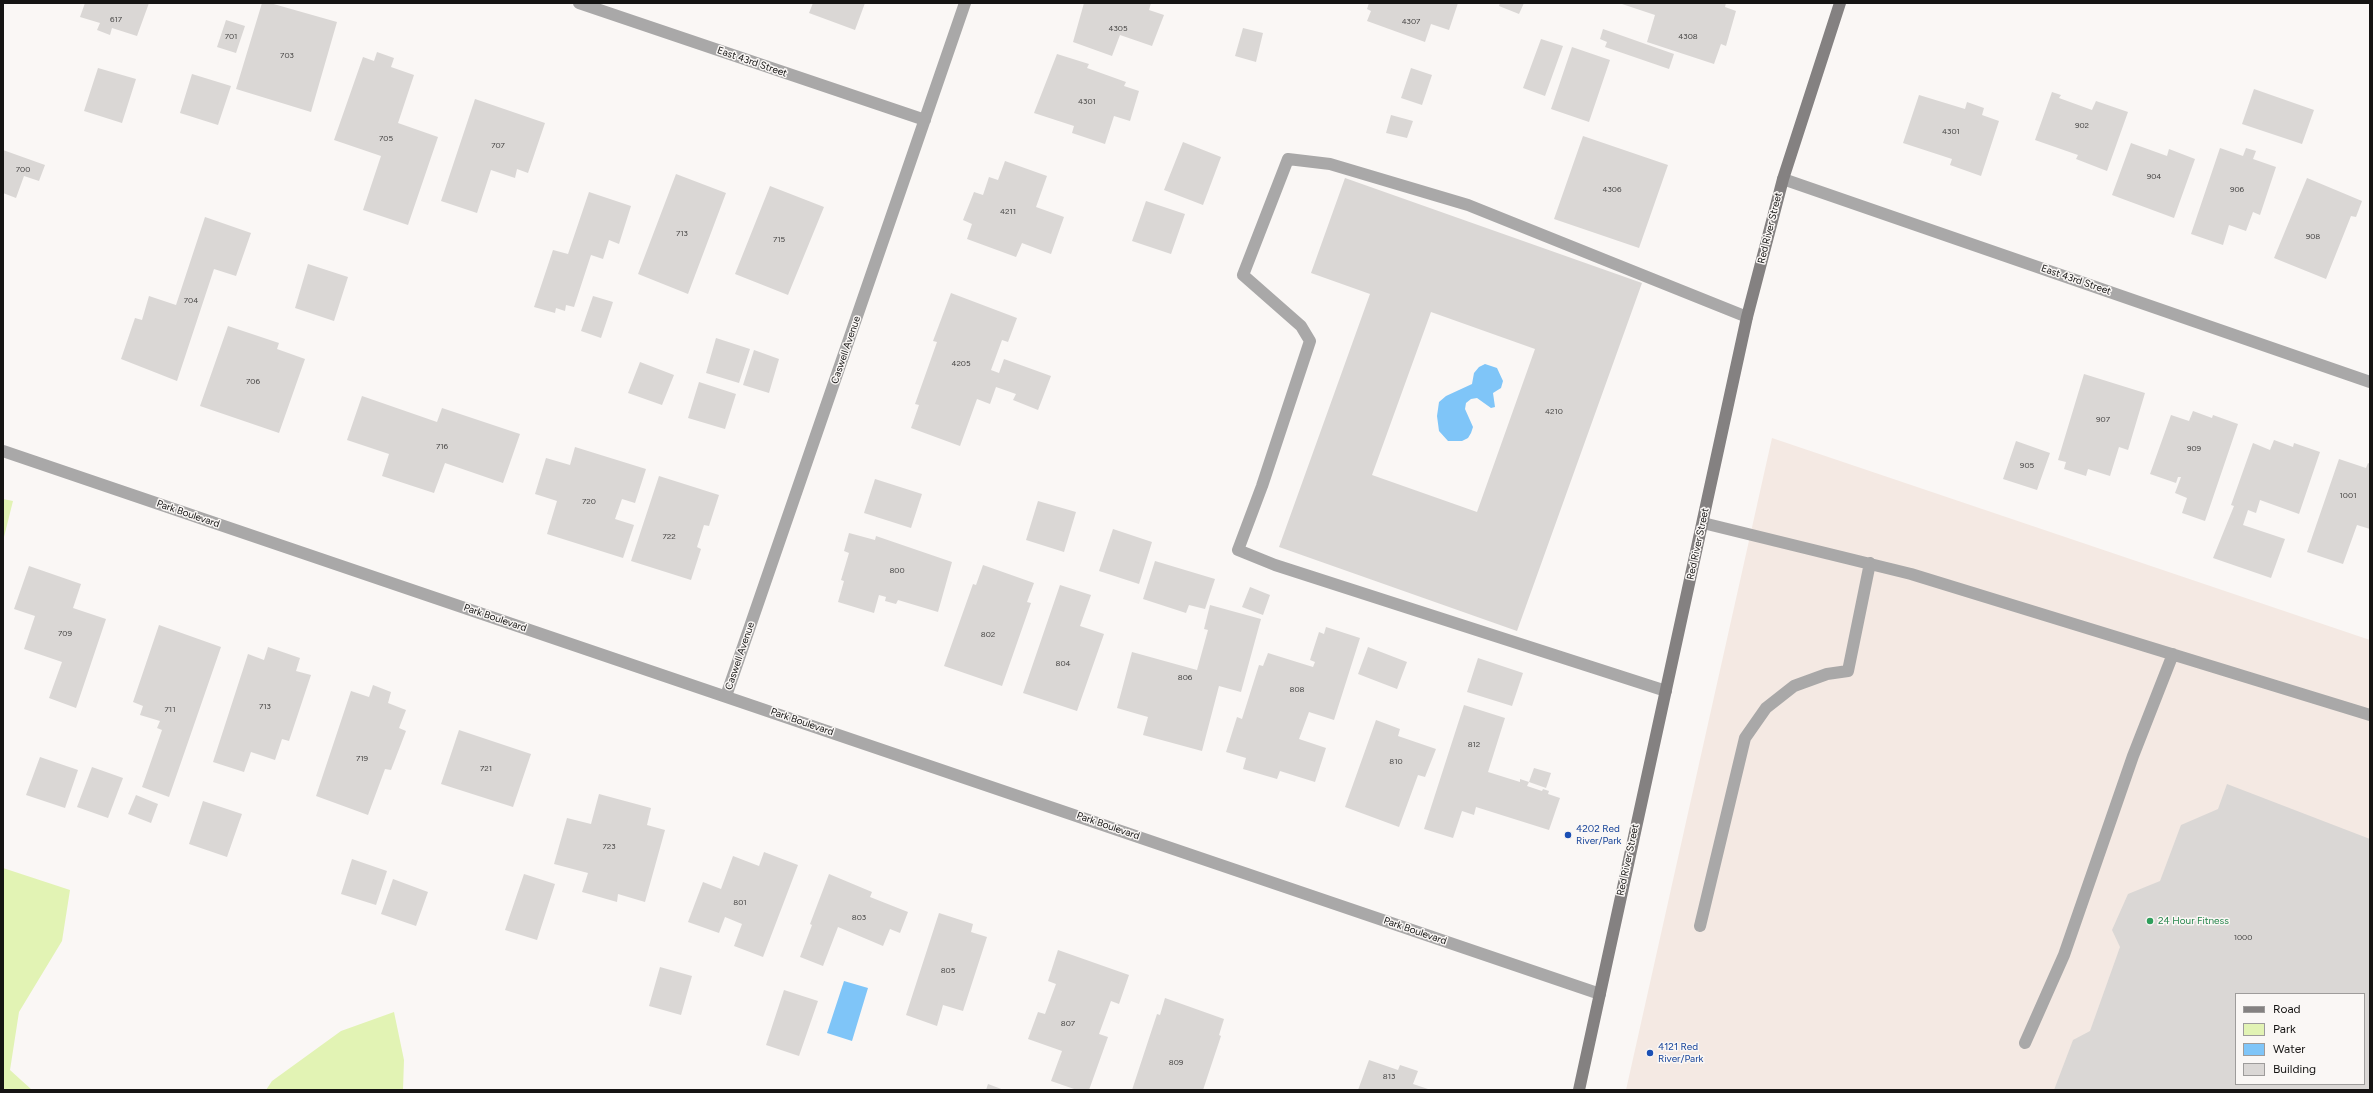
<!DOCTYPE html>
<style>
body{margin:0}
#map{position:relative;width:2373px;height:1093px;overflow:hidden;background:#faf7f5;font-family:Figtree,sans-serif}
canvas{display:block}
.frame{position:absolute;inset:0;border:4px solid #151413;pointer-events:none}
.legend{position:absolute;left:2235px;top:993px;width:130px;height:92px;box-sizing:border-box;background:#faf7f5;border:1px solid #9e9c9b;margin:0;padding:5px 7px;list-style:none;font-size:12px;color:#151413}
.legend li{display:flex;align-items:center;gap:8px;height:20px}
.legend b{width:20px;border:1px solid #9e9c9b}
</style>
<div id="map">
<canvas width="2373" height="1093"></canvas>
<div class="frame"></div>
<ul class="legend">
<li><b style="height:5px;background:#848181"></b>Road</li>
<li><b style="height:11px;background:#e2f3b4"></b>Park</li>
<li><b style="height:11px;background:#7fc5f8"></b>Water</li>
<li><b style="height:11px;background:#dad7d5"></b>Building</li>
</ul>
</div>
<script>
const context = document.querySelector('canvas').getContext('2d');
context.lineJoin = 'round';
function fill(path, color) { context.fillStyle = color; context.fill(path, 'evenodd'); }
const shape = rows => new Path2D(rows.map(r => 'M' + r).join(''));
function trace(path, color, width, dash) { context.strokeStyle = color; context.lineWidth = width; context.lineCap = dash ? 'butt' : 'round'; context.setLineDash(dash || []); context.stroke(path); }
function write(font, color, halo, rows, align = 'center') {
  context.font = font + ' Figtree,sans-serif'; context.lineWidth = 3; context.setLineDash([]); context.textBaseline = 'middle'; context.strokeStyle = halo; context.fillStyle = color; for (const [text, x, y, turn = 0] of rows) {
    context.save(); context.translate(x, y); context.rotate((+turn || 0) * Math.PI / 180); context.textAlign = isNaN(turn) ? turn : align; if (halo) context.strokeText(text, 0, 0); context.fillText(text, 0, 0); context.restore();
  }
}
const built = shape([
 [1772,438,2370,640,2370,1090,1626,1090],
 [2236,994,2364,994,2364,1084,2236,1084]
]);
const green = shape([
 [3,499,13,501,3,541],
 [3,868,70,890,62,941,19,1012,10,1070,32,1090,3,1090],
 [394,1012,404,1060,403,1090,266,1090,272,1081,341,1031]
]);
const water = shape([
 [1485,364,1497,368,1503,381,1501,388,1493,393,1495,407,1491,408,1477,398,1471,399,1466,403,1465,409,1473,427,1471,433,1468,438,1462,441,1448,441,1439,431,1437,416,1439,402,1446,396,1472,384,1474,373,1479,367],
 [844,981,868,988,852,1041,827,1033]
]);
const building = shape([
 [85,3,149,3,137,36,112,28,110,35,97,30,100,23,80,17],
 [262,3,270,3,337,22,311,112,236,89],
 [813,3,865,3,855,30,809,13],
 [1084,3,1151,3,1149,10,1164,15,1152,46,1120,35,1112,56,1073,42],
 [1369,3,1458,3,1449,30,1431,24,1425,42,1367,21,1371,11,1367,9],
 [1500,3,1524,3,1519,14,1499,6],
 [1619,3,1726,3,1725,7,1736,11,1726,46,1721,44,1714,64,1647,42,1655,15],
 [226,20,245,26,236,53,217,47],
 [1243,28,1263,33,1256,62,1235,56],
 [1603,29,1674,54,1669,69,1605,47,1607,42,1600,39],
 [1541,39,1563,46,1545,96,1523,88],
 [1572,47,1610,60,1589,122,1551,109],
 [377,52,394,58,391,67,414,75,398,123,438,137,408,225,363,210,381,156,334,140,363,57,374,61],
 [1057,54,1089,64,1087,68,1126,82,1124,86,1139,91,1130,121,1114,116,1105,144,1072,133,1074,126,1034,113],
 [98,68,136,79,122,123,84,111],
 [1411,68,1432,75,1422,105,1401,98],
 [192,74,231,86,218,125,180,113],
 [2254,89,2314,110,2302,144,2242,124],
 [2052,92,2061,95,2059,98,2092,110,2096,101,2128,112,2107,171,2076,159,2078,155,2035,140],
 [1919,95,1965,109,1967,102,1984,108,1982,115,1999,121,1981,176,1950,165,1952,159,1903,143],
 [475,99,545,123,528,173,517,169,515,178,491,170,477,213,441,201],
 [1391,115,1413,121,1407,138,1386,133],
 [1583,136,1668,165,1639,248,1554,219],
 [1183,142,1221,157,1203,205,1164,190],
 [2131,143,2167,156,2169,149,2195,159,2174,218,2112,195],
 [2220,148,2243,156,2246,148,2256,151,2253,159,2276,167,2260,215,2253,212,2246,231,2229,225,2223,245,2191,234],
 [3,150,45,165,39,181,24,176,16,198,3,193],
 [1005,161,1047,176,1036,207,1064,217,1051,254,1022,243,1016,257,967,239,972,224,963,220,974,192,983,195,989,177,998,180],
 [676,174,726,193,688,294,638,274],
 [1345,178,1642,283,1517,631,1279,547,1370,294,1311,273],
 [1431,312,1535,349,1477,512,1372,475],
 [2307,178,2362,201,2356,217,2351,216,2326,279,2274,258],
 [770,186,824,207,788,295,735,274],
 [589,192,631,206,619,244,609,240,603,259,591,255,574,307,566,305,565,311,556,308,555,313,534,307,553,250,568,254],
 [1146,201,1185,214,1171,254,1132,241],
 [205,217,251,233,236,276,214,269,177,381,121,359,135,318,142,320,149,296,176,305],
 [308,264,348,277,334,321,295,308],
 [951,293,1017,318,1008,342,1002,340,991,370,999,373,1004,359,1051,376,1038,410,1013,400,1016,394,996,387,990,404,977,399,960,446,911,428,919,405,915,404,937,342,933,341],
 [593,296,613,302,601,338,581,331],
 [228,326,279,343,277,349,305,359,279,433,200,406],
 [716,338,750,349,739,383,706,373],
 [754,350,779,359,769,393,743,385],
 [640,362,674,375,662,405,628,393],
 [2084,374,2145,393,2128,450,2119,447,2110,476,2088,469,2086,476,2064,469,2066,462,2058,460],
 [699,382,736,394,725,429,688,418],
 [362,396,437,422,442,408,520,434,503,483,445,463,434,493,382,476,389,454,347,440],
 [2193,411,2212,418,2213,415,2238,424,2205,521,2182,513,2187,498,2175,493,2181,477,2178,477,2176,483,2150,474,2171,415,2189,421],
 [2274,440,2293,447,2294,443,2320,452,2299,514,2260,500,2256,513,2248,510,2243,525,2285,539,2271,578,2213,558,2234,506,2231,505,2253,443,2270,450],
 [2016,441,2050,453,2037,490,2003,479],
 [575,447,646,469,635,503,622,499,615,519,634,525,623,558,547,534,557,501,535,494,546,458,570,465],
 [2339,459,2366,468,2368,463,2370,464,2370,529,2357,525,2343,564,2307,552],
 [659,476,719,495,709,526,704,525,697,547,701,549,691,580,631,561],
 [875,479,922,494,911,528,864,513],
 [1038,501,1076,512,1064,552,1026,540],
 [1113,529,1152,542,1139,584,1099,571],
 [849,533,875,540,876,536,952,562,938,612,898,600,896,604,885,601,886,597,879,595,874,613,838,602,844,581,841,580,849,553,844,551],
 [1155,561,1215,579,1205,609,1189,605,1186,613,1143,599],
 [983,565,1034,583,1027,602,1031,603,1002,686,944,666,973,584,976,585],
 [29,566,81,584,73,608,106,619,76,708,49,698,62,662,24,649,35,616,14,609],
 [1060,585,1091,595,1080,626,1104,634,1077,711,1023,693],
 [1250,587,1270,595,1263,615,1242,607],
 [1210,605,1261,619,1241,692,1219,686,1202,751,1143,735,1148,717,1117,708,1132,652,1197,670,1208,630,1204,629],
 [159,625,221,647,169,797,142,787,162,730,157,728,160,721,140,715,143,706,133,702],
 [1326,627,1360,638,1334,720,1309,712,1299,739,1326,748,1315,782,1280,771,1277,779,1243,769,1246,758,1226,752,1237,717,1242,719,1259,665,1263,666,1268,653,1313,667,1315,662,1310,660,1319,632,1324,634],
 [268,647,300,658,296,671,311,675,289,741,282,739,275,760,251,752,244,772,213,762,248,654,264,660],
 [1368,647,1407,662,1397,689,1358,674],
 [1478,658,1523,673,1512,706,1467,692],
 [373,685,391,692,388,703,406,710,399,728,406,731,391,770,385,769,368,815,316,796,351,691,369,697],
 [1464,705,1505,718,1488,772,1520,782,1520,779,1529,782,1527,786,1542,791,1543,789,1549,791,1548,794,1560,798,1549,830,1476,807,1474,815,1462,811,1453,838,1424,829],
 [1376,720,1400,729,1398,736,1436,749,1425,777,1418,775,1399,827,1345,807],
 [459,730,531,754,513,807,441,784],
 [40,757,78,770,65,808,26,795],
 [92,767,123,778,108,818,77,807],
 [1534,768,1551,773,1546,788,1529,782],
 [2227,784,2370,839,2370,1090,2054,1090,2073,1040,2090,1031,2120,947,2112,930,2128,894,2160,881,2181,825,2218,809],
 [2236,994,2364,994,2364,1084,2236,1084],
 [599,794,651,808,647,825,665,830,645,902,618,894,617,902,582,892,588,873,554,864,567,818,591,824],
 [136,795,158,804,151,823,128,814],
 [203,801,242,814,227,857,189,844],
 [764,852,798,865,763,957,734,946,742,924,725,917,719,933,688,922,703,882,721,889,733,856,759,866],
 [352,859,387,871,376,905,341,894],
 [524,874,555,884,537,940,505,930],
 [829,874,872,892,870,897,908,912,900,933,890,929,883,946,838,927,823,966,800,957,812,925,810,924],
 [393,879,428,892,416,926,381,914],
 [939,913,973,924,971,932,987,937,963,1011,943,1005,937,1026,906,1015],
 [1058,950,1129,975,1119,1004,1111,1001,1099,1034,1108,1037,1089,1090,1077,1090,1051,1081,1062,1051,1028,1039,1038,1012,1045,1014,1056,984,1048,981],
 [660,967,692,976,681,1015,649,1006],
 [784,990,818,1001,799,1056,766,1045],
 [1165,998,1224,1019,1219,1035,1221,1036,1203,1090,1132,1090,1157,1014,1160,1015],
 [1369,1060,1398,1070,1400,1065,1418,1071,1413,1084,1431,1090,1358,1090],
 [988,1084,1004,1090,986,1090]
]);
const lane = shape([
 [1703,523,1911,574,2370,715],
 [1666,691,1275,565,1238,550,1262,486,1310,341,1301,326,1243,275,1288,159,1330,164,1468,205,1747,317],
 [1700,926,1745,738,1766,708,1794,686,1827,674,1848,671,1870,563],
 [2025,1043,2064,955,2133,756,2173,654]
]);
const street = shape([
 [579,3,925,120],
 [1783,179,2370,382],
 [3,451,1600,994],
 [726,696,965,3]
]);
const secondary = shape([
 [1579,1090,1747,317,1783,179,1840,3]
]);
const markers = [
 [1568,835,4,"#1a4fb4"],
 [2150,921,4,"#2e9e5b"],
 [1650,1053,4,"#1a4fb4"]
];
const numberNames = [
 ["617",116,20],
 ["4307",1411,22],
 ["4305",1118,29],
 ["701",231,37],
 ["4308",1688,37],
 ["703",287,56],
 ["4301",1087,102],
 ["902",2082,126],
 ["4301",1951,132],
 ["705",386,139],
 ["707",498,146],
 ["700",23,170],
 ["904",2154,177],
 ["4306",1612,190],
 ["906",2237,190],
 ["4211",1008,212],
 ["713",682,234],
 ["908",2313,237],
 ["715",779,240],
 ["704",191,301],
 ["4205",961,364],
 ["706",253,382],
 ["4210",1554,412],
 ["907",2103,420],
 ["716",442,447],
 ["909",2194,449],
 ["905",2027,466],
 ["1001",2348,496],
 ["720",589,502],
 ["722",669,537],
 ["800",897,571],
 ["709",65,634],
 ["802",988,635],
 ["804",1063,664],
 ["806",1185,678],
 ["808",1297,690],
 ["713",265,707],
 ["711",170,710],
 ["812",1474,745],
 ["719",362,759],
 ["810",1396,762],
 ["721",486,769],
 ["723",609,847],
 ["801",740,903],
 ["803",859,918],
 ["1000",2243,938],
 ["805",948,971],
 ["807",1068,1024],
 ["809",1176,1063],
 ["813",1389,1077]
];
const streetNames = [
 ["East 43rd Street",752,62,19],
 ["Red River Street",1770,228,-76],
 ["East 43rd Street",2076,280,19],
 ["Caswell Avenue",846,350,-71],
 ["Park Boulevard",188,514,19],
 ["Red River Street",1698,544,-78],
 ["Park Boulevard",495,618,19],
 ["Caswell Avenue",740,656,-71],
 ["Park Boulevard",802,722,19],
 ["Park Boulevard",1108,826,19],
 ["Red River Street",1628,860,-78],
 ["Park Boulevard",1415,931,19]
];
const transitNames = [
 ["4202 Red",1576,829],
 ["River/Park",1576,841],
 ["4121 Red",1658,1047],
 ["River/Park",1658,1059]
];
const leisureNames = [
 ["24 Hour Fitness",2158,921]
];
fill(built, '#f4e9e3');
fill(green, '#e2f3b4');
fill(water, '#7fc5f8');
fill(building, '#dad7d5');
trace(lane, '#a9a8a8', 12);
trace(street, '#a9a8a8', 12);
trace(secondary, '#848181', 12);
for (const [x, y, r, color] of markers) { const dot = new Path2D(); dot.arc(x, y, r, 0, 2 * Math.PI); context.fillStyle = color; context.fill(dot); trace(dot, '#faf7f5', 1.5); }
write('8px', '#464544', null, numberNames);
write('10px', '#151413', '#faf7f5', streetNames);
write('10px', '#164399', '#faf7f5', transitNames, 'left');
write('10px', '#27864d', '#faf7f5', leisureNames, 'left');
</script>
